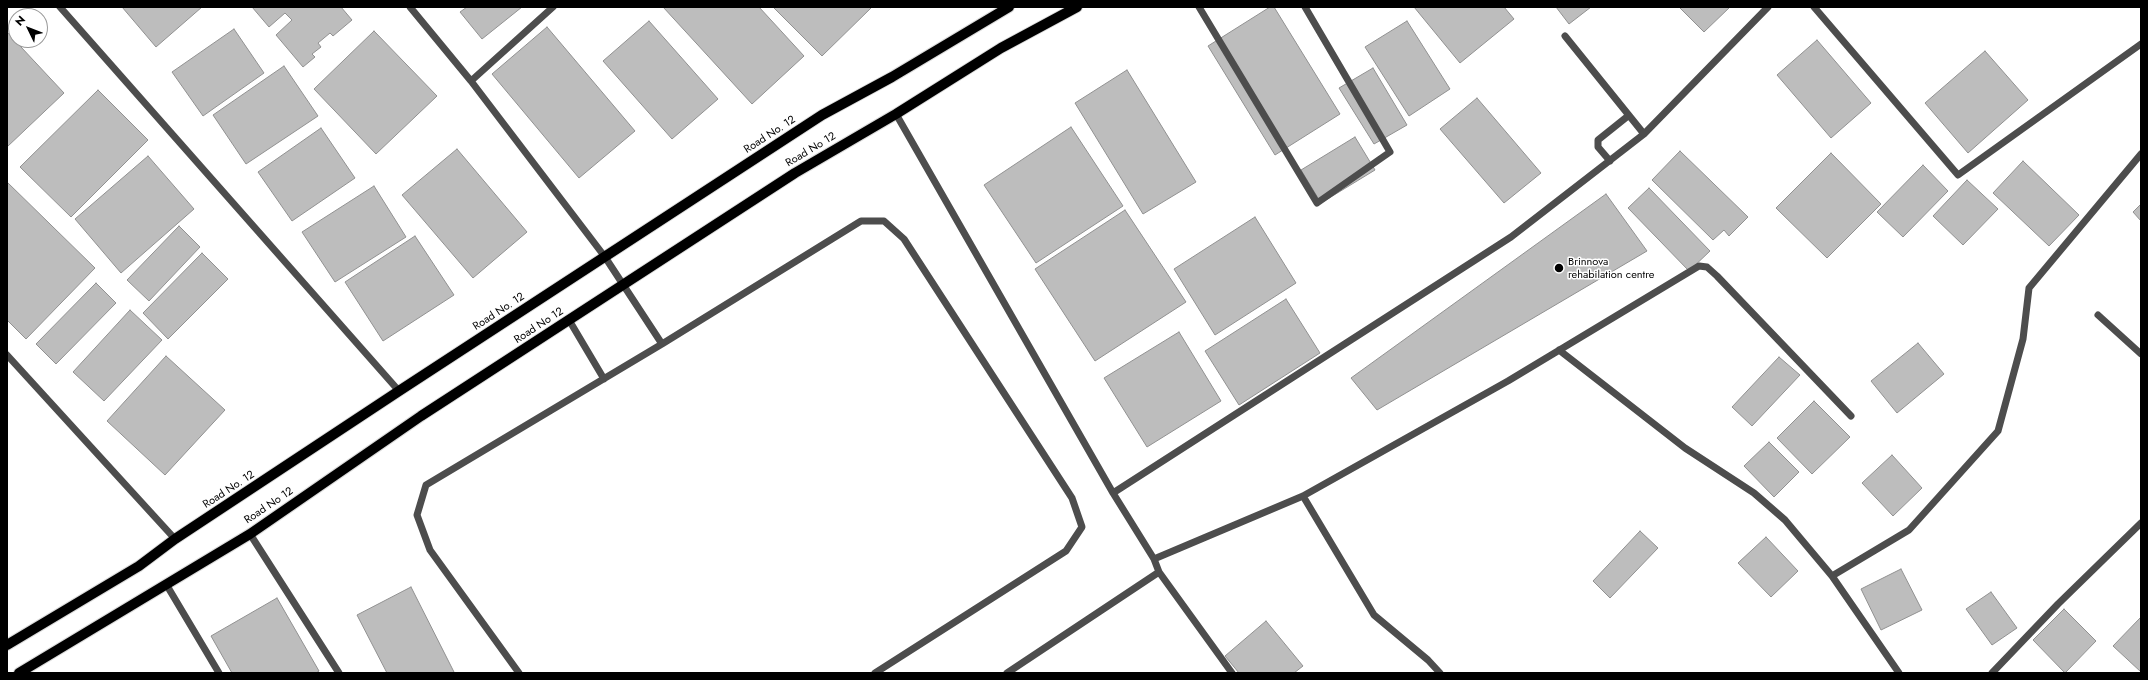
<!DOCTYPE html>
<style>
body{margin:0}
#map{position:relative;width:2148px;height:680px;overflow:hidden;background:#fff;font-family:Jost,sans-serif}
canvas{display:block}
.frame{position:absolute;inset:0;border:8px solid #000;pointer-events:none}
.north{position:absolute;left:8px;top:8px;width:40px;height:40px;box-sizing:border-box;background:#fff;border:1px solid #999;border-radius:50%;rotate:313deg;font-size:11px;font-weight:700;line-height:16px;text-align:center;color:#000}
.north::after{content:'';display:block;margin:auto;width:14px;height:18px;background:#000;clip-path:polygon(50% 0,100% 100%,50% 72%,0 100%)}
</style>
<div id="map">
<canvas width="2148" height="680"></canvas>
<div class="frame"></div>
<div class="north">N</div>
</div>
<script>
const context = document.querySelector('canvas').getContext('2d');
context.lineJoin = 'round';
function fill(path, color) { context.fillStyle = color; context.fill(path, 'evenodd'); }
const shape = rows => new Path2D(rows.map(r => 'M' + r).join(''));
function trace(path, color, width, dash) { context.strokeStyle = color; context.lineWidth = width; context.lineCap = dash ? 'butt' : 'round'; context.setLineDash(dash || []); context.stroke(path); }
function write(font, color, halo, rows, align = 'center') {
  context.font = font + ' Jost,sans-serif'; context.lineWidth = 3; context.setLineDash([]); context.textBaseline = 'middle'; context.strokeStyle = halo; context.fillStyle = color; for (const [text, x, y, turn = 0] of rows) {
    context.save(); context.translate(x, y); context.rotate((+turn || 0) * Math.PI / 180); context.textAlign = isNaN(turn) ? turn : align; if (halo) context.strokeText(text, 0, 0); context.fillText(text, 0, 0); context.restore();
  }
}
const building = shape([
 [122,7,202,7,156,47,122,7],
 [252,7,341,7,352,20,333,36,330,33,318,43,321,47,312,54,315,57,303,67,276,35,292,20,285,13,269,27,252,7],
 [467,7,522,7,482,39,460,12,467,7],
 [663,7,759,7,804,56,752,104,663,7],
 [773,7,872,7,822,56,773,7],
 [1270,7,1274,7,1340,114,1275,155,1208,46,1270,7],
 [1414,7,1504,7,1514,19,1460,63,1414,7],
 [1556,7,1591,7,1569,24,1556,7],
 [1679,7,1730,7,1704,32,1679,7],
 [649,21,718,99,672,139,603,61,649,21],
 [1407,21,1450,89,1409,116,1365,47,1407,21],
 [547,27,635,131,579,178,492,74,547,27],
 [234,29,264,73,203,116,172,72,234,29],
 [374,31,437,96,376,154,314,89,374,31],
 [7,32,64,93,7,147,7,32],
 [1817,40,1871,103,1831,138,1777,75,1817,40],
 [1985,51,2028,100,1968,153,1925,103,1985,51],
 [284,66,318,116,246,164,213,115,284,66],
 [1373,68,1407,125,1374,144,1339,88,1373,68],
 [1127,70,1196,182,1143,214,1075,103,1127,70],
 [98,90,148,140,71,217,20,167,98,90],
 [1477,98,1541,173,1504,203,1440,129,1477,98],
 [1071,127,1123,206,1036,263,984,185,1071,127],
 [321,128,355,178,292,221,258,172,321,128],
 [1355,137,1375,170,1321,203,1301,170,1355,137],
 [457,149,527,232,473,278,402,195,457,149],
 [1680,151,1748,217,1729,236,1724,230,1713,240,1652,180,1680,151],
 [1831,153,1881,204,1827,258,1776,208,1831,153],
 [148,156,194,209,121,273,75,219,148,156],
 [2023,161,2079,215,2049,246,1993,193,2023,161],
 [1923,165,1948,191,1903,237,1877,212,1923,165],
 [1967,180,1998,209,1963,245,1933,216,1967,180],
 [7,182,95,268,26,339,7,320,7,182],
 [374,186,406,237,335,282,302,232,374,186],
 [1649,188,1710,251,1689,271,1628,208,1649,188],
 [1606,194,1647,251,1377,410,1351,378,1606,194],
 [2141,204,2141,221,2133,212,2141,204],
 [1125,210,1186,302,1095,361,1035,269,1125,210],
 [1255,217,1296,283,1215,335,1174,269,1255,217],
 [179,226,200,247,149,301,127,280,179,226],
 [415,236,454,295,383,341,345,282,415,236],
 [202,253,228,279,168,339,143,313,202,253],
 [96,283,116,303,56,364,36,344,96,283],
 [1286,299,1320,353,1239,405,1205,351,1286,299],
 [130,310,162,340,104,401,73,372,130,310],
 [1179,332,1221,401,1147,447,1104,378,1179,332],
 [1918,343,1944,374,1897,413,1871,381,1918,343],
 [166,356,225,410,165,475,107,421,166,356],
 [1779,357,1800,375,1752,426,1732,407,1779,357],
 [1814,401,1850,437,1812,474,1777,438,1814,401],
 [1769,442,1799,472,1774,497,1744,466,1769,442],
 [1892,455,1922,488,1893,516,1862,483,1892,455],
 [1640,531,1658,548,1610,598,1593,581,1640,531],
 [1766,537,1798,571,1771,597,1738,563,1766,537],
 [1901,569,1922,610,1881,630,1861,589,1901,569],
 [411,587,454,672,451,673,387,673,357,615,411,587],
 [1991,592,2017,628,1992,645,1966,609,1991,592],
 [277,598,319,671,316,673,232,673,211,636,277,598],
 [2064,609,2096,641,2065,673,2033,640,2064,609],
 [2141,617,2141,672,2113,646,2141,617],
 [1266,621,1303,666,1294,673,1239,673,1225,656,1266,621]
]);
const minor = shape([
 [60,7,399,391],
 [410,7,471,81,605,257,662,344,861,221,884,221,904,239,1072,498,1082,527,1066,551,875,673],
 [1199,7,1317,203,1390,152,1305,7],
 [1814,7,1958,175,2141,44],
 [1565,36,1644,134],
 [471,81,553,7],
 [896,114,1113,493,1154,559,1159,572,1232,673],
 [1610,161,1598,147,1598,140,1628,116],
 [2098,315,2141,354],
 [569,320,604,379],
 [1559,350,1685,448,1754,493,1785,520,1832,576,1899,673],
 [7,355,175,539],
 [1113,493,1511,237,1644,134,1768,7],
 [1303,496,1374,615,1428,660,1440,673],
 [250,534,339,673],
 [1154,559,1303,496,1508,381,1699,266,1707,267,1717,276,1851,416],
 [1832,576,1909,530,1998,431,2023,339,2029,288,2141,154],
 [166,584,219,673],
 [519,673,430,550,417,515,426,485,662,344],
 [1007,673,1159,572],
 [1992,673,2058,604,2141,523]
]);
const major = shape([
 [7,645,139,566,175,539,399,391,822,115,892,77,1009,7],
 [19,673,250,534,421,416,795,173,896,114,1001,48,1077,7]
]);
const markers = [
 [1559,268,5,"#000"]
];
const streetNames = [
 ["Road No. 12",770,135,-33],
 ["Road No 12",811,150,-31],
 ["Road No. 12",499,312,-33],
 ["Road No 12",539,326,-33],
 ["Road No. 12",229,490,-33],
 ["Road No 12",269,506,-34]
];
const poiNames = [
 ["Brinnova",1568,262],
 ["rehabilation centre",1568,275]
];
fill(building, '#bdbdbd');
trace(building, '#919191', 1);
trace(major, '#dbdbdb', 12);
trace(minor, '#4d4d4d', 7);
trace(major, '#000', 10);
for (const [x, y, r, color] of markers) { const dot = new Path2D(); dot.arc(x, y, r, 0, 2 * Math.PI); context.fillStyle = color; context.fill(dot); trace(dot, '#fff', 1.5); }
write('11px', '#000', '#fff', streetNames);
write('11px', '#000', '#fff', poiNames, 'left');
</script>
